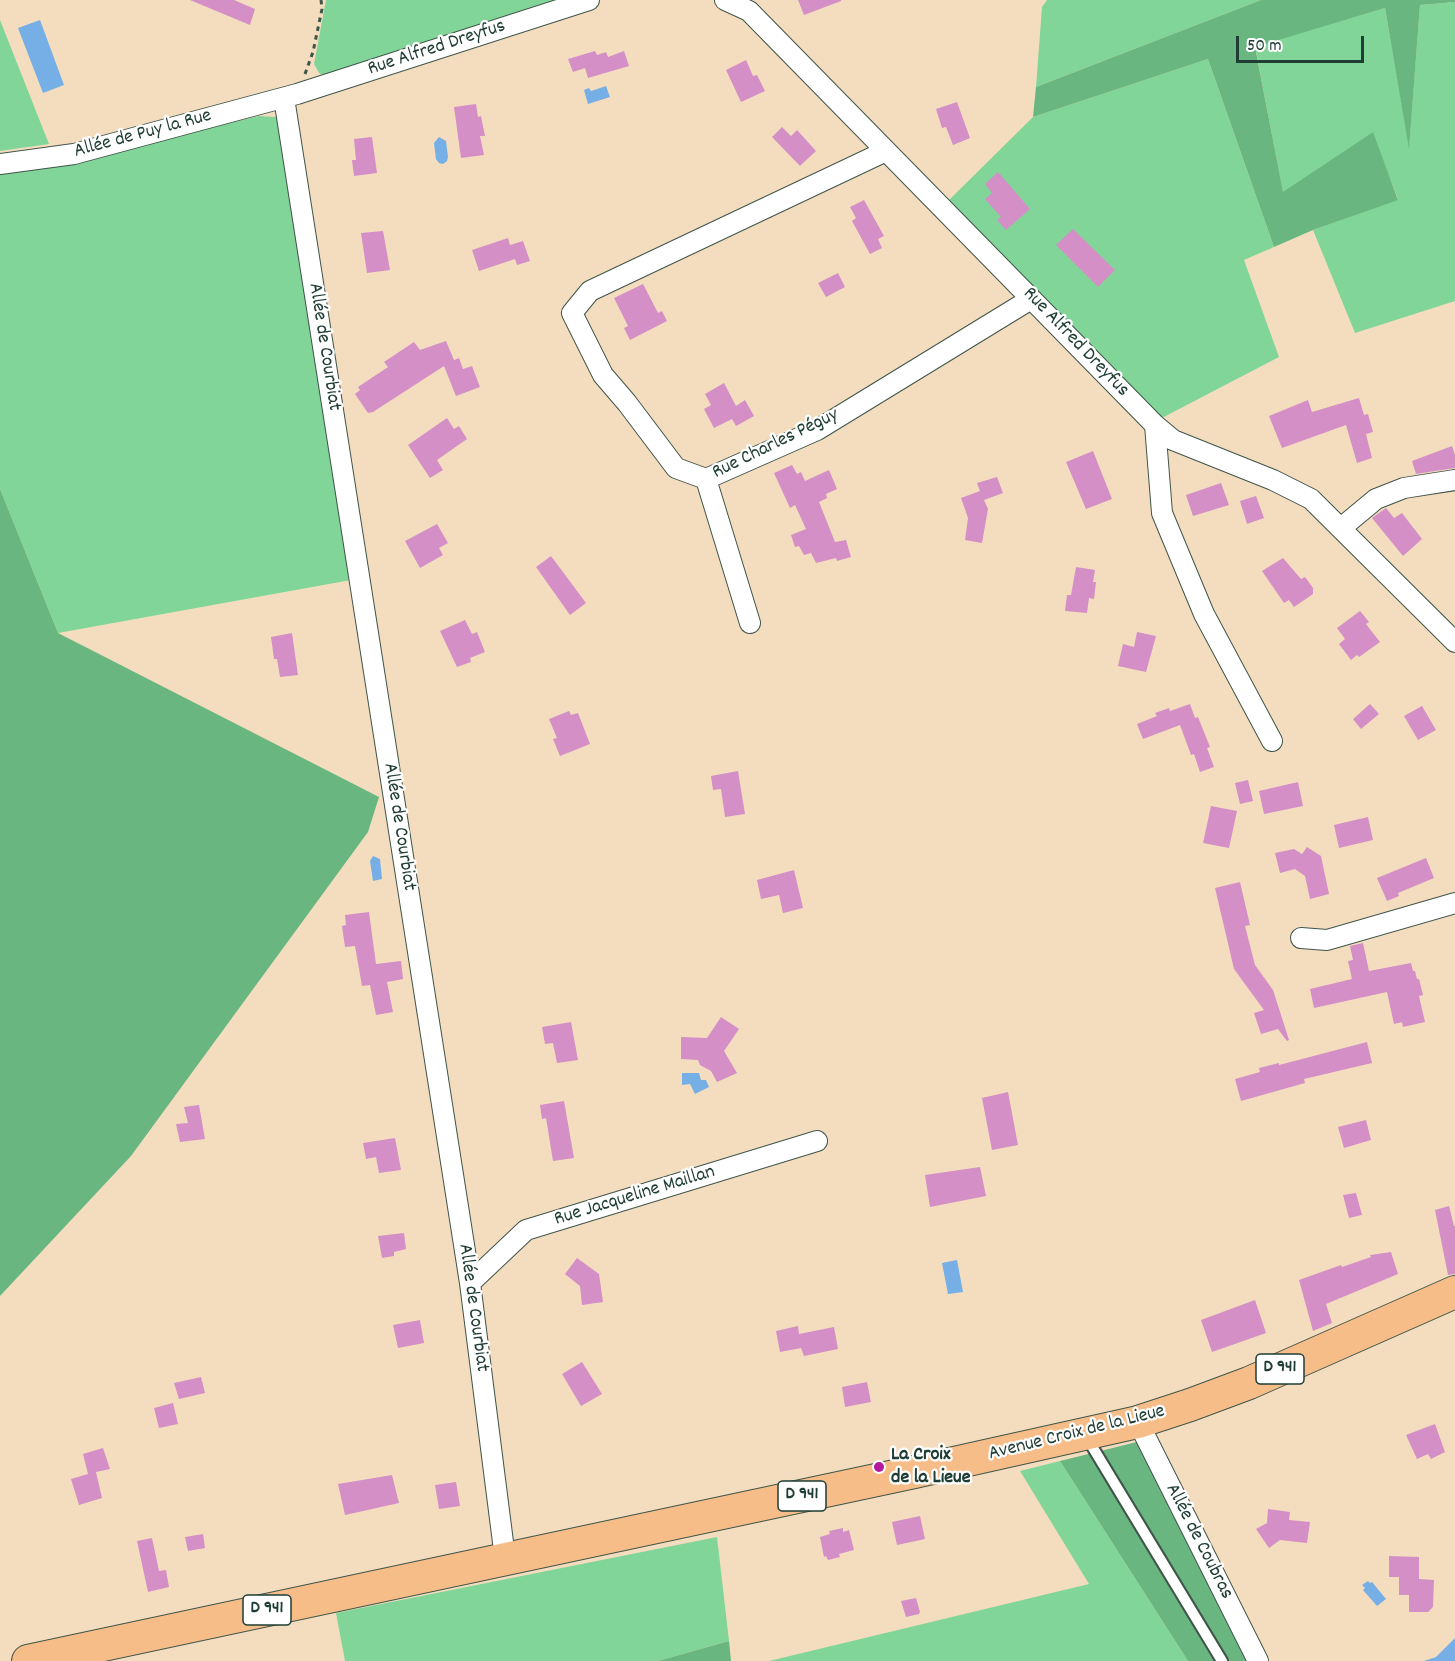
<!DOCTYPE html>
<meta charset="utf-8">
<style>
body{margin:0}
#map{position:relative;width:1455px;height:1661px;overflow:hidden;background:#f4ddbf;font-family:Dekko,sans-serif}
canvas{display:block}
.scale{position:absolute;left:1236px;top:36px;width:128px;height:27px;box-sizing:border-box;border:3px solid #1f3d34;border-top:0;padding-left:8px;font-size:18px;line-height:21px;white-space:nowrap;color:#1f3d34;-webkit-text-stroke:4px #fff;paint-order:stroke}
</style>
<div id="map">
<canvas width="1455" height="1661"></canvas>
<div class="scale">50 m</div>
</div>
<script>
const context = document.querySelector('canvas').getContext('2d');
context.lineJoin = 'round';
function fill(path, color) { context.fillStyle = color; context.fill(path, 'evenodd'); }
const shape = rows => new Path2D(rows.map(r => 'M' + r).join(''));
function trace(path, color, width, dash) { context.strokeStyle = color; context.lineWidth = width; context.lineCap = dash ? 'butt' : 'round'; context.setLineDash(dash || []); context.stroke(path); }
function write(font, color, halo, rows, align = 'center') {
  context.font = font + ' Dekko,sans-serif'; context.lineWidth = 4.5; context.setLineDash([]); context.textBaseline = 'middle'; context.strokeStyle = halo; context.fillStyle = color; for (const [text, x, y, turn = 0] of rows) {
    context.save(); context.translate(x, y); context.rotate((+turn || 0) * Math.PI / 180); context.textAlign = isNaN(turn) ? turn : align; if (halo) context.strokeText(text, 0, 0); context.fillText(text, 0, 0); context.restore();
  }
}
const green = shape([
 [326,0,558,0,325,76,319,73,314,64],
 [1047,0,1261,0,1036,87,1042,7],
 [1455,2,1455,301,1355,333,1313,230,1398,199,1372,133,1283,193,1255,46,1385,8,1409,146,1420,5],
 [0,20,49,144,0,151],
 [1208,59,1274,247,1244,260,1279,357,1158,420,949,200,1033,117],
 [259,116,277,117,351,580,58,633,0,489,0,172,72,161],
 [1060,1461,1188,1661,769,1661,1089,1584,1020,1471],
 [717,1537,729,1641,658,1661,345,1661,336,1613]
]);
const forest = shape([
 [1261,0,1455,0,1455,2,1420,5,1409,149,1385,8,1255,47,1283,192,1373,132,1398,200,1313,230,1274,247,1208,59,1033,117,1036,87],
 [0,489,58,633,379,797,368,832,131,1156,0,1296],
 [1153,1438,1265,1661,1188,1661,1060,1461],
 [729,1641,731,1661,658,1661]
]);
const water = shape([
 [40,20,64,85,43,93,18,28],
 [606,86,610,97,588,104,584,90,589,88,591,91],
 [439,137,446,141,448,157,447,161,443,164,439,163,436,159,434,143],
 [373,856,380,859,382,879,373,881,370,861],
 [682,1073,699,1073,701,1080,706,1080,709,1087,695,1094,690,1084,682,1085],
 [957,1260,963,1292,948,1294,942,1263],
 [1368,1581,1370,1583,1372,1582,1386,1599,1377,1606,1363,1590,1365,1588,1362,1585],
 [1455,1638,1455,1661,1424,1661,1436,1657]
]);
const building = shape([
 [190,0,234,0,255,9,250,25],
 [798,0,841,0,841,1,804,15],
 [595,51,597,55,606,52,608,57,624,51,629,66,588,78,585,68,573,72,568,59],
 [746,60,753,76,757,75,765,91,741,102,726,70],
 [957,102,970,138,953,145,946,127,942,128,936,109],
 [476,104,478,117,481,116,485,136,480,136,484,155,461,158,454,107],
 [782,127,791,136,797,130,816,151,800,166,772,137],
 [372,137,377,173,354,176,352,160,356,160,354,139],
 [998,172,1030,209,1006,230,997,220,1001,217,985,199,992,193,985,184],
 [864,200,884,236,878,239,882,248,870,254,852,221,856,218,850,207],
 [1073,229,1115,270,1098,287,1056,245],
 [383,231,390,270,367,273,361,233],
 [508,238,510,245,523,241,530,261,517,265,515,259,479,271,472,250],
 [838,273,845,287,826,297,818,283],
 [643,284,658,313,662,311,667,321,630,340,624,328,628,326,614,298],
 [446,341,454,360,452,361,459,358,463,369,472,366,480,387,456,396,444,366,373,412,368,413,355,394,360,390,358,387,388,367,384,362,414,342,420,350],
 [724,383,736,406,745,400,754,416,736,426,732,419,714,428,704,409,711,405,705,394],
 [1359,398,1364,415,1368,414,1373,432,1366,434,1372,458,1357,463,1346,425,1282,448,1269,416,1308,400,1312,412],
 [447,418,454,429,459,426,467,439,437,460,443,470,430,478,408,445],
 [1452,446,1455,455,1455,468,1416,474,1412,461],
 [1093,451,1112,499,1086,509,1066,462],
 [792,465,797,474,801,472,805,481,829,470,837,489,826,494,827,498,819,502,835,542,846,540,851,557,837,561,836,558,816,563,811,553,804,555,799,546,795,547,791,535,806,529,795,505,790,508,774,473],
 [997,477,1003,493,984,500,988,509,982,543,965,540,968,518,961,498,980,491,977,483],
 [1221,483,1229,505,1193,516,1186,495],
 [1256,496,1264,518,1247,524,1240,501],
 [1386,508,1394,518,1402,513,1422,539,1403,556,1372,518],
 [437,524,448,543,439,548,443,555,420,568,405,541],
 [551,556,586,603,570,615,536,567],
 [1283,558,1301,579,1305,577,1313,588,1313,594,1294,607,1289,600,1284,603,1262,571],
 [1076,567,1095,570,1093,582,1096,582,1094,599,1089,598,1087,613,1065,611,1067,595,1071,595],
 [1360,611,1369,622,1366,624,1380,642,1359,657,1357,655,1351,660,1339,644,1345,639,1337,628],
 [465,620,472,634,477,632,485,652,470,658,471,662,457,667,440,631],
 [1137,632,1156,636,1146,672,1118,666,1123,644,1134,647],
 [292,633,298,675,280,677,277,659,274,659,271,637],
 [1190,704,1195,718,1198,717,1210,747,1207,748,1214,767,1200,772,1194,754,1191,755,1180,725,1143,739,1137,724,1157,716,1155,713,1169,708,1170,711],
 [1370,704,1379,714,1361,729,1353,719],
 [1422,706,1436,730,1418,740,1404,716],
 [569,711,571,715,578,713,590,744,560,756,553,739,557,738,549,719],
 [738,771,745,814,725,817,721,789,713,790,711,776],
 [1248,780,1253,801,1240,804,1235,783],
 [1298,782,1303,806,1264,814,1259,791],
 [1211,806,1237,811,1229,848,1203,843],
 [1368,817,1373,840,1339,848,1334,825],
 [1307,847,1321,856,1329,894,1310,899,1305,876,1295,869,1280,873,1275,853,1294,849,1302,854],
 [1426,858,1434,878,1398,893,1399,896,1387,901,1377,878],
 [794,870,803,908,783,913,779,895,761,899,757,880],
 [1240,882,1250,925,1245,926,1255,965,1273,990,1289,1040,1287,1041,1278,1029,1261,1034,1254,1013,1264,1010,1234,969,1215,888],
 [369,912,376,964,401,961,403,979,387,982,393,1012,376,1015,370,985,362,986,355,946,345,947,342,926,346,925,345,915],
 [1363,943,1369,971,1411,963,1413,971,1415,971,1417,979,1419,979,1423,995,1419,996,1425,1022,1403,1027,1402,1022,1394,1024,1387,992,1314,1008,1310,989,1352,979,1348,961,1353,960,1350,946],
 [721,1017,739,1029,724,1051,737,1073,717,1082,711,1071,700,1065,698,1060,681,1059,681,1037,707,1038],
 [571,1022,578,1060,557,1063,553,1043,545,1044,542,1027],
 [1367,1042,1372,1063,1304,1079,1305,1083,1241,1101,1235,1079,1260,1072,1259,1068,1279,1063,1279,1065],
 [1008,1092,1018,1145,992,1150,982,1098],
 [564,1101,574,1158,553,1161,546,1118,542,1119,540,1105],
 [199,1105,205,1139,180,1142,176,1124,188,1123,184,1107],
 [1366,1120,1371,1140,1344,1148,1338,1127],
 [395,1138,401,1170,379,1173,376,1157,366,1159,363,1143],
 [980,1167,986,1196,930,1207,925,1175],
 [1356,1193,1362,1215,1349,1218,1343,1195],
 [1449,1206,1454,1226,1455,1226,1455,1274,1448,1275,1435,1210],
 [404,1233,406,1249,394,1252,394,1256,382,1258,378,1236],
 [1391,1252,1398,1274,1326,1304,1332,1323,1313,1331,1299,1280,1341,1265,1342,1267,1371,1257,1370,1255],
 [577,1258,599,1274,603,1302,582,1305,580,1286,565,1274],
 [1255,1300,1266,1333,1212,1352,1201,1320],
 [420,1320,424,1343,398,1348,393,1325],
 [798,1326,799,1334,834,1327,838,1349,804,1356,801,1348,780,1352,776,1331],
 [582,1362,602,1394,581,1406,562,1374],
 [201,1377,205,1393,179,1399,174,1383],
 [867,1382,871,1402,845,1407,842,1387],
 [173,1403,178,1424,159,1428,154,1408],
 [1435,1424,1445,1452,1431,1459,1428,1454,1417,1459,1406,1435],
 [103,1448,110,1469,96,1472,102,1498,79,1505,71,1479,88,1474,83,1454],
 [392,1475,399,1503,345,1515,338,1484],
 [456,1482,460,1506,439,1509,435,1485],
 [1268,1509,1290,1512,1289,1520,1310,1522,1307,1543,1280,1540,1269,1548,1256,1529,1267,1523],
 [920,1516,925,1539,897,1545,892,1522],
 [843,1528,843,1532,849,1530,854,1550,839,1554,840,1557,828,1560,826,1556,824,1557,820,1537,830,1534,829,1531],
 [203,1534,205,1548,188,1551,185,1537],
 [152,1538,159,1571,166,1570,169,1587,148,1592,137,1541],
 [1389,1556,1419,1557,1419,1579,1434,1580,1433,1607,1428,1612,1409,1612,1409,1595,1399,1595,1399,1577,1389,1577],
 [916,1598,920,1612,919,1614,906,1617,901,1601]
]);
const path = shape([
 [305,74,313,52,322,9,321,0]
]);
const service = shape([
 [1087,1438,1222,1661]
]);
const minor = shape([
 [725,0,749,11,1155,425,1173,440,1273,480,1311,499,1455,642],
 [284,98,470,1283,505,1558],
 [886,151,590,291,572,313,603,375,627,403,676,468,706,479,817,430,1031,299],
 [0,164,74,154,297,94,589,0],
 [1155,425,1162,513,1204,614,1272,741],
 [706,479,750,623],
 [1341,528,1376,499,1404,488,1455,480],
 [1301,938,1327,940,1455,903],
 [470,1283,526,1230,817,1141],
 [1138,1422,1258,1661]
]);
const primary = shape([
 [28,1661,914,1472,1138,1422,1190,1405,1249,1383,1455,1292]
]);
const markers = [
 [879,1467,6,"#b5179e"]
];
const shields = [
 [1280,1369,48],
 [802,1496,48],
 [267,1610,48]
];
const shieldNames = [
 ["D 941",1280,1369],
 ["D 941",802,1496],
 ["D 941",267,1610]
];
const streetNames = [
 ["Rue Alfred Dreyfus",437,49,-18],
 ["Allée de Puy la Rue",143,135,-15],
 ["Rue Alfred Dreyfus",1075,343,46],
 ["Allée de Courbiat",323,347,81],
 ["Rue Charles Péguy",776,445,-26],
 ["Allée de Courbiat",398,827,81],
 ["Rue Jacqueline Maillan",635,1197,-17],
 ["Allée de Courbiat",472,1308,82],
 ["Avenue Croix de la Lieue",1077,1434,-14],
 ["Allée de Coubras",1198,1542,63]
];
const poiNames = [
 ["La Croix",891,1456],
 ["de la Lieue",891,1479]
];
fill(green, '#82d598');
fill(forest, '#69b680');
fill(water, '#75afe5');
fill(building, '#d38fc6');
trace(service, '#3f5549', 14);
trace(minor, '#3f5549', 22);
trace(primary, '#3f5549', 34);
trace(path, '#3f5549', 3, [4.5, 4.5]);
trace(service, '#fff', 10);
trace(minor, '#fff', 20);
trace(primary, '#f7bd88', 32);
for (const [x, y, r, color] of markers) { const dot = new Path2D(); dot.arc(x, y, r, 0, 2 * Math.PI); context.fillStyle = color; context.fill(dot); trace(dot, '#fff', 2); }
for (const [x, y, w] of shields) { const box = new Path2D(); box.roundRect(x - w / 2, y - 15, w, 30, 4.5); context.fillStyle = '#fff'; context.fill(box); trace(box, '#1f3d34', 1.5); }
write('bold 18px', '#1f3d34', null, shieldNames);
write('20px', '#1f3d34', '#fff', streetNames);
write('bold 20px', '#1f3d34', '#fff', poiNames, 'left');
</script>
